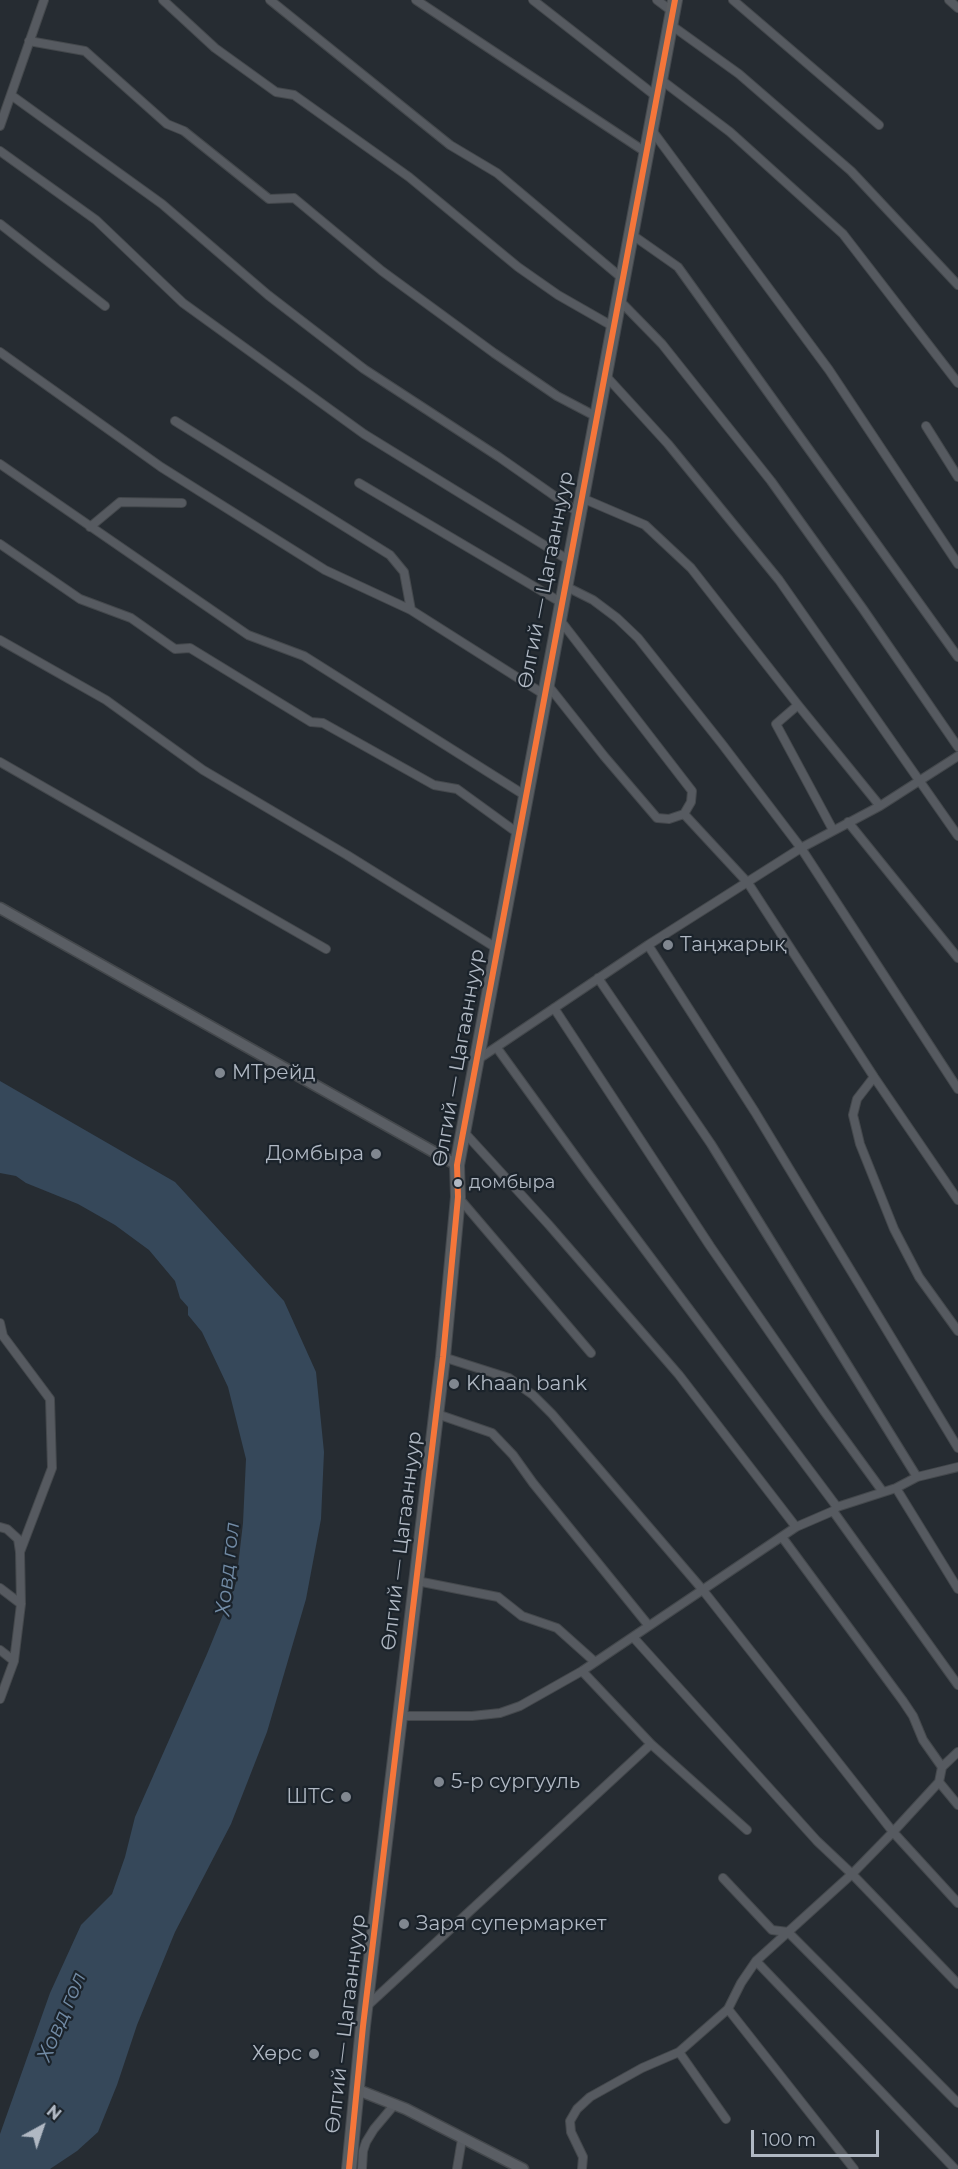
<!DOCTYPE html>
<meta charset="utf-8">
<style>
body{margin:0}
#map{position:relative;width:958px;height:2169px;overflow:hidden;background:#262c32;font-family:Montserrat,sans-serif}
canvas{display:block}
.north{position:absolute;left:12px;top:2097px;width:60px;height:60px;-webkit-text-stroke:4px #1b232b;paint-order:stroke;rotate:40deg;font-size:16px;font-weight:700;line-height:24px;text-align:center;color:#b0b8c3}
.north::after{content:'';display:block;margin:auto;width:21px;height:27px;background:#b0b8c3;clip-path:polygon(50% 0,100% 100%,50% 72%,0 100%)}
.scale{position:absolute;left:751px;top:2130px;width:128px;height:27px;box-sizing:border-box;border:3px solid #b0b8c3;border-top:0;padding-left:8px;font-size:18px;line-height:21px;white-space:nowrap;color:#b0b8c3;-webkit-text-stroke:4px #1b232b;paint-order:stroke}
</style>
<div id="map">
<canvas width="958" height="2169"></canvas>
<div class="north">N</div>
<div class="scale">100 m</div>
</div>
<script>
const context = document.querySelector('canvas').getContext('2d');
context.lineJoin = 'round';
function fill(path, color) { context.fillStyle = color; context.fill(path, 'evenodd'); }
const shape = rows => new Path2D(rows.map(r => 'M' + r).join(''));
function trace(path, color, width, dash) { context.strokeStyle = color; context.lineWidth = width; context.lineCap = dash ? 'butt' : 'round'; context.setLineDash(dash || []); context.stroke(path); }
function write(font, color, halo, rows, align = 'center') {
  context.font = font + ' Montserrat,sans-serif'; context.lineWidth = 4.5; context.setLineDash([]); context.textBaseline = 'middle'; context.strokeStyle = halo; context.fillStyle = color; for (const [text, x, y, turn = 0] of rows) {
    context.save(); context.translate(x, y); context.rotate((+turn || 0) * Math.PI / 180); context.textAlign = isNaN(turn) ? turn : align; if (halo) context.strokeText(text, 0, 0); context.fillText(text, 0, 0); context.restore();
  }
}
const water = shape([
 [0,1081,175,1182,284,1301,316,1372,324,1452,321,1519,306,1599,267,1732,231,1824,175,1932,137,2025,117,2085,98,2132,77,2151,50,2169,0,2169,0,2134,50,1993,81,1925,112,1894,125,1857,135,1817,207,1654,236,1583,243,1523,246,1459,228,1387,202,1332,188,1315,188,1307,180,1298,175,1281,149,1250,115,1225,78,1204,26,1183,16,1176,0,1173]
]);
const street = shape([
 [163,0,215,48,276,92,294,95,409,177,518,267,558,295,614,327],
 [270,0,450,145,497,173,623,279],
 [416,0,647,153],
 [533,0,657,97],
 [657,0,673,12],
 [733,0,879,125],
 [949,0,958,8],
 [671,25,739,74,851,171,958,285],
 [29,41,85,51,167,124,184,131,269,199,294,198,382,271,494,353,557,396,597,417],
 [660,79,730,132,843,234,958,383],
 [11,95,162,204,268,295,364,369,499,457,579,513],
 [0,126,44,0],
 [651,129,829,370,958,564],
 [0,151,96,220,183,303,364,434,570,561],
 [0,224,105,306],
 [631,234,678,267,958,657],
 [619,300,662,344,771,481,863,609,958,747],
 [0,352,161,467,325,570,411,610,545,695],
 [605,375,668,444,779,580,958,836],
 [175,421,390,555,404,572,411,610],
 [926,426,958,477],
 [0,464,248,635,304,656,526,796],
 [359,483,562,603],
 [582,498,645,525,691,568,798,705,880,806],
 [90,527,120,502,182,503],
 [0,544,80,599,131,618,175,649,190,648,311,722,323,723,434,785,457,789,519,834],
 [565,586,593,600,617,618,638,638,722,744,801,848,958,1089],
 [560,620,692,791,691,802,684,814,748,883,874,1077,958,1200],
 [0,640,106,700,203,770,347,855,498,949],
 [547,684,604,756,657,818,669,819,684,814],
 [798,705,776,724,833,830],
 [0,762,326,949],
 [848,822,958,958],
 [648,945,755,1112,958,1448],
 [598,978,711,1144,917,1477],
 [554,1008,710,1246,824,1411,883,1492],
 [497,1048,589,1175,837,1507],
 [477,1060,648,945,801,848,880,806,958,756],
 [874,1077,857,1099,853,1115,860,1144,894,1229,919,1277,958,1331],
 [464,1132,549,1225,679,1375,796,1527],
 [459,1198,591,1353],
 [0,1323,3,1336,50,1399,52,1468,20,1552],
 [443,1357,509,1378,533,1395,552,1414,702,1589,893,1832,958,1903],
 [437,1414,492,1433,513,1455,533,1483,649,1626],
 [896,1488,958,1589],
 [833,1511,958,1685],
 [0,1527,7,1529,18,1539,20,1552,21,1604,14,1661],
 [782,1537,903,1701,913,1716,923,1740,942,1767],
 [417,1581,498,1597,522,1616,557,1628,595,1662],
 [0,1588,21,1604],
 [633,1637,817,1841,852,1874,958,1984],
 [0,1650,14,1661,0,1699],
 [582,1671,651,1744,747,1830],
 [401,1716,472,1716,500,1713,520,1706,582,1671,796,1527,833,1511,837,1507,896,1488,917,1477,958,1467],
 [939,1782,958,1805],
 [723,1878,772,1930,788,1932,958,2103],
 [756,1961,955,2169],
 [367,2006,651,1744],
 [728,2009,854,2169],
 [679,2052,726,2119],
 [362,2169,363,2151,366,2142,374,2129,395,2104],
 [457,2169,462,2139],
 [582,2169,583,2157,571,2132,570,2121,577,2109,590,2097,642,2068,679,2052,728,2009,741,1983,756,1961,852,1874,893,1832,939,1782,942,1767,958,1752]
]);
const secondary = shape([
 [0,908,457,1165],
 [358,2090,406,2109,523,2169]
]);
const highway = shape([
 [349,2169,363,2026,443,1357,458,1197,457,1165,675,0]
]);
const bus1 = shape([
 [349,2169,363,2026,443,1357,458,1197,457,1165,675,0]
]);
const markers = [
 [668,945,6,"#808790"],
 [220,1073,6,"#808790"],
 [376,1154,6,"#808790"],
 [458,1183,5,"#b0b8c3"],
 [454,1384,6,"#808790"],
 [439,1782,6,"#808790"],
 [346,1797,6,"#808790"],
 [404,1924,6,"#808790"],
 [314,2054,6,"#808790"]
];
const busNames = [
 ["домбыра",469,1183]
];
const streetNames = [
 ["Өлгий — Цагааннуур",546,580,-79],
 ["Өлгий — Цагааннуур",459,1058,-80],
 ["Өлгий — Цагааннуур",402,1541,-83],
 ["Өлгий — Цагааннуур",346,2024,-83]
];
const poiNames = [
 ["Таңжарық",680,945],
 ["MTрейд",232,1073],
 ["Домбыра",364,1154,"right"],
 ["Khaan bank",466,1384],
 ["5-р сургууль",451,1782],
 ["ШТС",334,1797,"right"],
 ["Заря супермаркет",416,1924],
 ["Хөрс",302,2054,"right"]
];
const waterNames = [
 ["Ховд гол",228,1569,-84],
 ["Ховд гол",62,2017,-67]
];
fill(water, '#36485a');
trace(street, '#44484c', 10);
trace(secondary, '#44484c', 13);
trace(highway, '#43484d', 16);
trace(street, '#565a60', 8);
trace(secondary, '#5a5e64', 10);
trace(highway, '#5a5d61', 14);
trace(bus1, '#f5763a', 6);
for (const [x, y, r, color] of markers) { const dot = new Path2D(); dot.arc(x, y, r, 0, 2 * Math.PI); context.fillStyle = color; context.fill(dot); trace(dot, '#1b232b', 2); }
write('18px', '#b0b8c3', '#1b232b', busNames, 'left');
write('20px', '#b0b8c3', '#1b232b', streetNames);
write('20px', '#b0b8c3', '#1b232b', poiNames, 'left');
write('italic 21px', '#728ba5', '#1b232b', waterNames);
</script>
